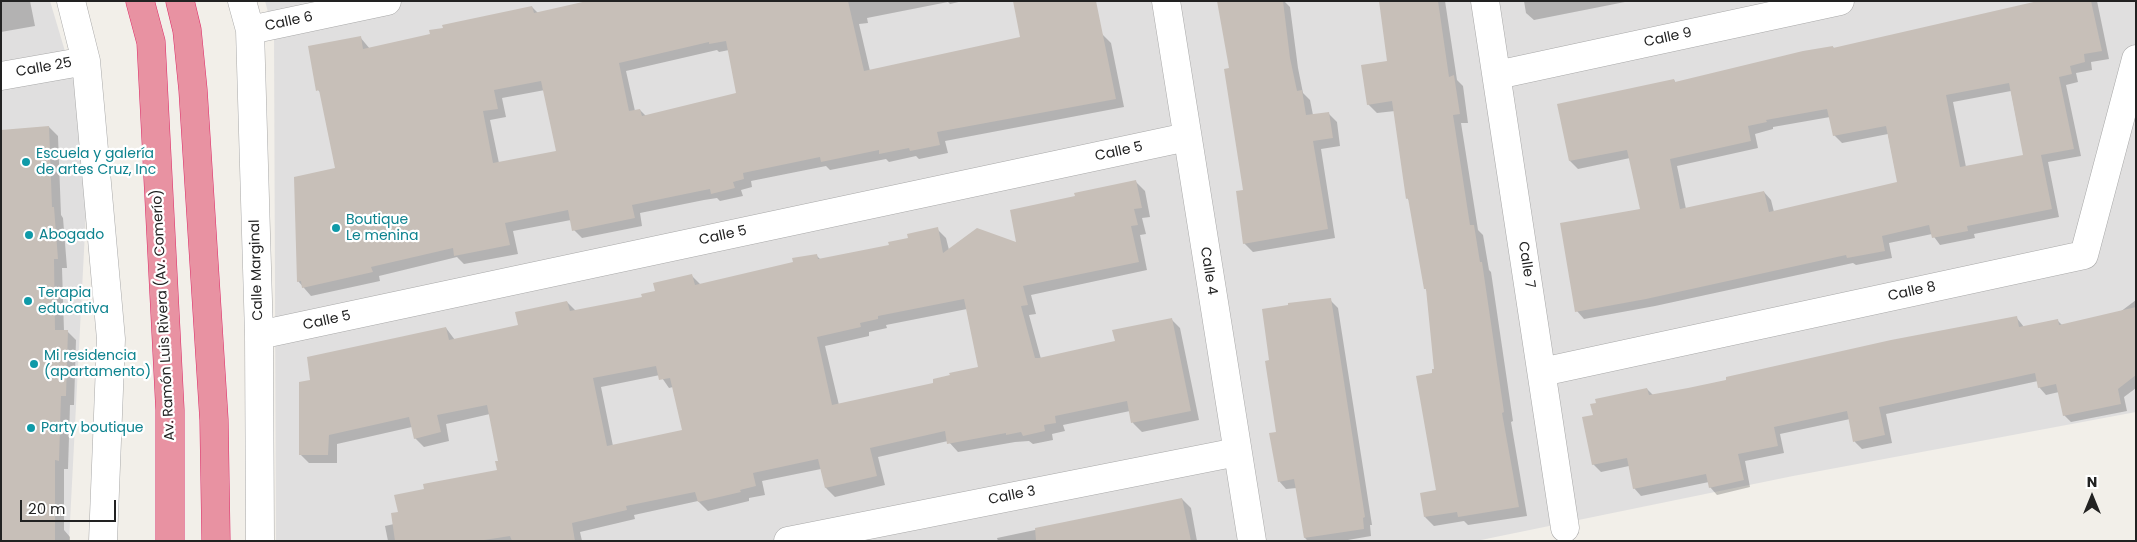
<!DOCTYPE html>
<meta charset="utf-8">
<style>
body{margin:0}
#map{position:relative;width:2137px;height:542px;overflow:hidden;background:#f2efe9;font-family:Poppins,sans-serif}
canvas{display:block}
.frame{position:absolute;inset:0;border:2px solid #222;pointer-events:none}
.north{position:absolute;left:2067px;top:472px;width:50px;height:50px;-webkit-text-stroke:4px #fff;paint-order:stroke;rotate:0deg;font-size:14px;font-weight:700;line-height:20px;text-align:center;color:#222}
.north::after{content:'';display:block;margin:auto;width:18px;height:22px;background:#222;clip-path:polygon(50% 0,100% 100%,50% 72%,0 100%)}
.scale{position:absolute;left:20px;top:500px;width:96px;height:22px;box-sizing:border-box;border:2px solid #222;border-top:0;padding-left:6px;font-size:15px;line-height:18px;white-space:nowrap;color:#222;-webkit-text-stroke:4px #fff;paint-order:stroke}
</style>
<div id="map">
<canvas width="2137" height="542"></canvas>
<div class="frame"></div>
<div class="north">N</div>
<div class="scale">20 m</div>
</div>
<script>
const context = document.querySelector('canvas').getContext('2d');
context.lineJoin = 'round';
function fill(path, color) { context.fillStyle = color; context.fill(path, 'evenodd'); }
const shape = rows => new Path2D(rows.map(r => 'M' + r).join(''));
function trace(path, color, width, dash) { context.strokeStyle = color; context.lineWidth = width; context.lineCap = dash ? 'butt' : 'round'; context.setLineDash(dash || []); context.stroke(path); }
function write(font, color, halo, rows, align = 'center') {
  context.font = font + ' Poppins,sans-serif'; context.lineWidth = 4.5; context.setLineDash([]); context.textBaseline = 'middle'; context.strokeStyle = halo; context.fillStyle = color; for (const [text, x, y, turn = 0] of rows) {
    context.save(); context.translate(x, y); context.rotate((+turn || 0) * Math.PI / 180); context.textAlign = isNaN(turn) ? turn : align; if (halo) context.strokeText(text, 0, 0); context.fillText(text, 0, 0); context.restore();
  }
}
const residential = shape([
 [1,1,50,1,90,135,69,541,1,541],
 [265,1,2136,1,2136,412,1793,476,1476,541,276,541,274,34]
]);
const shadow = shape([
 [1,1,30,1,35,26,1,32],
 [593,1,963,1,950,4,948,2,867,18,868,23,859,24,870,71,1102,34,1111,43,1124,107,945,141,948,153,919,159,916,156,889,162,886,159,830,170,826,166,751,181,752,187,741,190,743,196,720,201,717,198,704,200,640,213,642,226,582,238,574,230,571,220,513,231,518,254,464,264,457,257,379,276,380,281,311,296,298,281,337,169,322,94,318,90,360,37,370,49,431,35,532,7,538,13],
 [717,50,719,52,729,50,738,94,646,116,640,110,635,111,626,71],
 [545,90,557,152,499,163,490,120,506,117,502,98],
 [1267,1,1284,1,1290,7,1298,68,1303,93,1310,100,1313,115,1328,113,1337,122,1340,146,1321,149,1335,238,1253,252,1244,243,1244,191,1230,69],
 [1380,1,1445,1,1457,80,1463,86,1468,123,1461,123,1478,230,1483,235,1489,270,1491,272,1513,421,1511,422,1527,516,1468,525,1464,521,1434,526,1425,517,1437,491,1434,374,1436,370,1427,291,1425,288,1410,201,1407,198,1395,111,1377,113,1368,104,1388,62],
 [1524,1,1630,1,1534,20,1526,13],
 [2046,1,2097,1,2109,59,2091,62,2092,70,2076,73,2078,82,2066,85,2081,156,2048,162,2059,217,1974,234,1975,238,1940,245,1932,234,1889,243,1892,258,1856,265,1853,263,1655,306,1584,319,1577,311,1642,210,1630,158,1578,169,1570,161,1559,105,1674,80,1676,83,1833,47,1835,49],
 [2011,91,2024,156,1966,167,1953,102],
 [1830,117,1834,135,1842,143,1888,134,1898,183,1774,212,1771,200,1764,192,1686,209,1677,166,1758,148,1755,134,1773,129,1773,127],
 [49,127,58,136,61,215,63,218,67,268,62,268,64,331,67,331,76,340,74,405,70,405,68,469,64,469,64,530,70,537,70,541,1,541],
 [1136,182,1145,191,1150,217,1142,218,1146,234,1140,235,1147,270,1031,295,1036,314,1029,315,1041,359,1116,342,1171,319,1180,328,1199,420,1142,432,1133,423,1130,411,1063,425,1065,431,1052,434,1053,440,1033,444,1029,441,1015,442,958,452,948,441,878,457,885,485,835,497,826,488,821,469,762,481,765,495,749,498,749,501,708,511,698,501,634,515,635,519,580,532,582,541,388,541,385,526,394,524,399,513,499,471,499,462,490,414,446,424,449,441,424,447,415,438,412,427,337,444,337,463,309,463,300,454,312,381,446,328,455,340,519,326,567,302,576,311,643,298,692,276,701,285,795,263,816,255,821,260,890,246,937,229,946,238,949,250,1018,244,1076,197],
 [967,309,979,368,935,384,839,405,825,346,869,336,869,332,887,328,886,325],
 [660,375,669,388,673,387,683,431,613,446,601,387],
 [1330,300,1338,308,1372,525,1370,525,1371,536,1342,541,1308,541,1305,538,1297,488,1286,489,1279,481,1278,433,1271,361],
 [2136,300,2136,388,2124,397,2127,411,2071,422,2064,415,2059,392,2046,395,2039,387,2038,381,1886,414,1892,443,1862,449,1855,442,1850,419,1780,434,1784,453,1745,461,1750,487,1717,495,1710,487,1709,482,1641,496,1634,488,1629,466,1601,472,1593,464,1594,416,1647,389,1653,395,1688,389,2016,317,2024,327,2058,321,2062,325,2120,312],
 [1182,499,1191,508,1197,541,998,541,997,538]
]);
const building = shape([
 [587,1,848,1,864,71,1020,37,1013,1,1096,1,1116,99,937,132,940,145,910,151,909,148,879,154,879,150,821,162,820,157,743,173,744,179,733,182,735,188,711,194,710,189,695,192,632,205,635,218,572,231,568,210,505,223,510,245,454,256,453,248,371,267,373,272,302,288,301,281,297,282,294,177,335,168,319,90,316,91,308,46,361,36,363,49,430,34,429,30,443,28,442,25,532,6,534,13],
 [726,41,736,93,642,116,640,109,629,111,619,63,709,42,709,44],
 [541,81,556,151,493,163,483,111,498,109,494,90],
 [1217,1,1283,1,1290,58,1297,91,1302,90,1306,115,1329,112,1333,138,1313,141,1328,229,1243,244,1236,191,1243,190,1224,69,1229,68],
 [1379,1,1438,1,1449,77,1454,75,1460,114,1453,115,1470,225,1474,225,1480,262,1482,262,1504,412,1502,413,1519,507,1458,517,1457,512,1424,517,1420,493,1436,490,1416,376,1432,373,1432,369,1434,369,1426,289,1424,289,1408,198,1406,199,1392,101,1367,105,1361,65,1387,61],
 [2038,1,2091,1,2102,51,2084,54,2085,62,2070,66,2072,74,2059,77,2074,149,2041,155,2052,209,1967,226,1968,231,1932,238,1929,225,1882,236,1885,251,1847,258,1846,255,1646,299,1575,312,1560,223,1640,209,1627,150,1569,161,1557,104,1674,79,1675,82,1803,51,1833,46,1833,48],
 [2009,83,2023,155,1960,167,1946,95],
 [1827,109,1833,136,1886,126,1897,182,1769,212,1764,191,1680,209,1670,159,1751,141,1748,126,1767,122,1766,120],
 [49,126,52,207,54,207,58,259,54,259,55,330,68,330,66,396,61,396,59,461,55,460,55,541,1,541,1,130],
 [1136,180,1142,208,1134,209,1138,225,1131,226,1139,262,1023,286,1028,305,1021,306,1035,358,1039,358,1115,341,1112,330,1172,318,1191,411,1131,423,1127,401,1055,416,1056,423,1044,425,1045,431,1023,436,1021,432,1006,435,1006,433,947,444,945,431,870,448,877,476,825,488,818,459,753,473,756,486,740,490,741,492,698,502,695,492,626,506,627,510,572,523,575,541,512,541,510,536,478,541,395,541,391,513,398,512,394,495,424,489,423,484,497,470,495,461,498,461,487,405,437,415,441,432,414,439,409,417,329,435,328,455,299,455,299,382,310,380,307,357,446,327,449,340,518,325,515,312,567,301,570,311,642,297,641,294,655,291,653,283,692,274,695,285,793,262,792,258,817,254,818,259,889,245,888,242,908,238,907,234,938,227,943,253,977,228,1016,242,1010,210,1075,196,1074,193],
 [964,299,978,367,949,373,950,375,933,379,933,383,832,405,817,337,861,327,860,323,878,319,878,316],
 [656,366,659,380,670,378,682,430,607,446,593,378],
 [1331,298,1365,517,1363,518,1364,529,1304,538,1294,479,1278,482,1269,433,1276,432,1265,361,1269,360,1262,309,1288,305,1288,303],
 [2136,307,2136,375,2118,389,2121,404,2063,416,2056,384,2038,388,2035,373,1879,407,1885,435,1853,442,1847,411,1774,427,1778,446,1738,454,1744,480,1709,488,1706,474,1633,489,1627,458,1592,465,1582,417,1593,415,1590,404,1596,403,1595,399,1647,388,1649,395,1688,388,1726,380,1726,377,1891,340,2017,316,2019,327,2058,319,2059,325],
 [1182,498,1191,541,1036,541,1035,528]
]);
const minor = shape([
 [71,1,86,61,111,339,103,541],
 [242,1,250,30,259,335,260,541],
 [1166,1,1252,541],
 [1485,1,1565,528],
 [250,30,387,1],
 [1497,75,1840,1],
 [1,76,86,61],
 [259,335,1187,137],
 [1542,372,2084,255,2136,59],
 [788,541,1237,452]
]);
const highway = shape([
 [140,1,151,42,170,410,170,541],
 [180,1,187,30,193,90,214,420,216,541]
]);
const markers = [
 [26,162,5,"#0f9aa8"],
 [336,228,5,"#0f9aa8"],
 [29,235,5,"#0f9aa8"],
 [28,301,5,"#0f9aa8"],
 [34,364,5,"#0f9aa8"],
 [31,428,5,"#0f9aa8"]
];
const streetNames = [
 ["Calle 6",289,22,-12],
 ["Calle 9",1668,38,-12],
 ["Calle 25",44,68,-10],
 ["Calle 5",1119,152,-12],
 ["Calle 5",723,236,-12],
 ["Calle 7",1526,265,81],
 ["Calle Marginal",257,270,-92],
 ["Calle 4",1208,271,81],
 ["Calle 8",1912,292,-12],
 ["Av. Ramón Luis Rivera (Av. Comerío)",164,315,-93],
 ["Calle 5",327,321,-12],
 ["Calle 3",1012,496,-11]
];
const cultureNames = [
 ["Escuela y galería",36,154],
 ["de artes Cruz, Inc",36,170],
 ["Boutique",346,220],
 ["Le menina",346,236],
 ["Abogado",39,235],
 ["Terapia",38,293],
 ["educativa",38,309],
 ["Mi residencia",44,356],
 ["(apartamento)",44,372],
 ["Party boutique",41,428]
];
fill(residential, '#e0dfdf');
fill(shadow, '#0003');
fill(building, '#c7bfb8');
trace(minor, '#a9a9a9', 29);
trace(highway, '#dc2a67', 29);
trace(minor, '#fff', 28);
trace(highway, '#e892a2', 28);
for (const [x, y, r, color] of markers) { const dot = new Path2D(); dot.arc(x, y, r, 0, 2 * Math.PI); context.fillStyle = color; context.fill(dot); trace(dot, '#fff', 2); }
write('14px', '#222', '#fff', streetNames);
write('14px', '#0d838f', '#fff', cultureNames, 'left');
</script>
